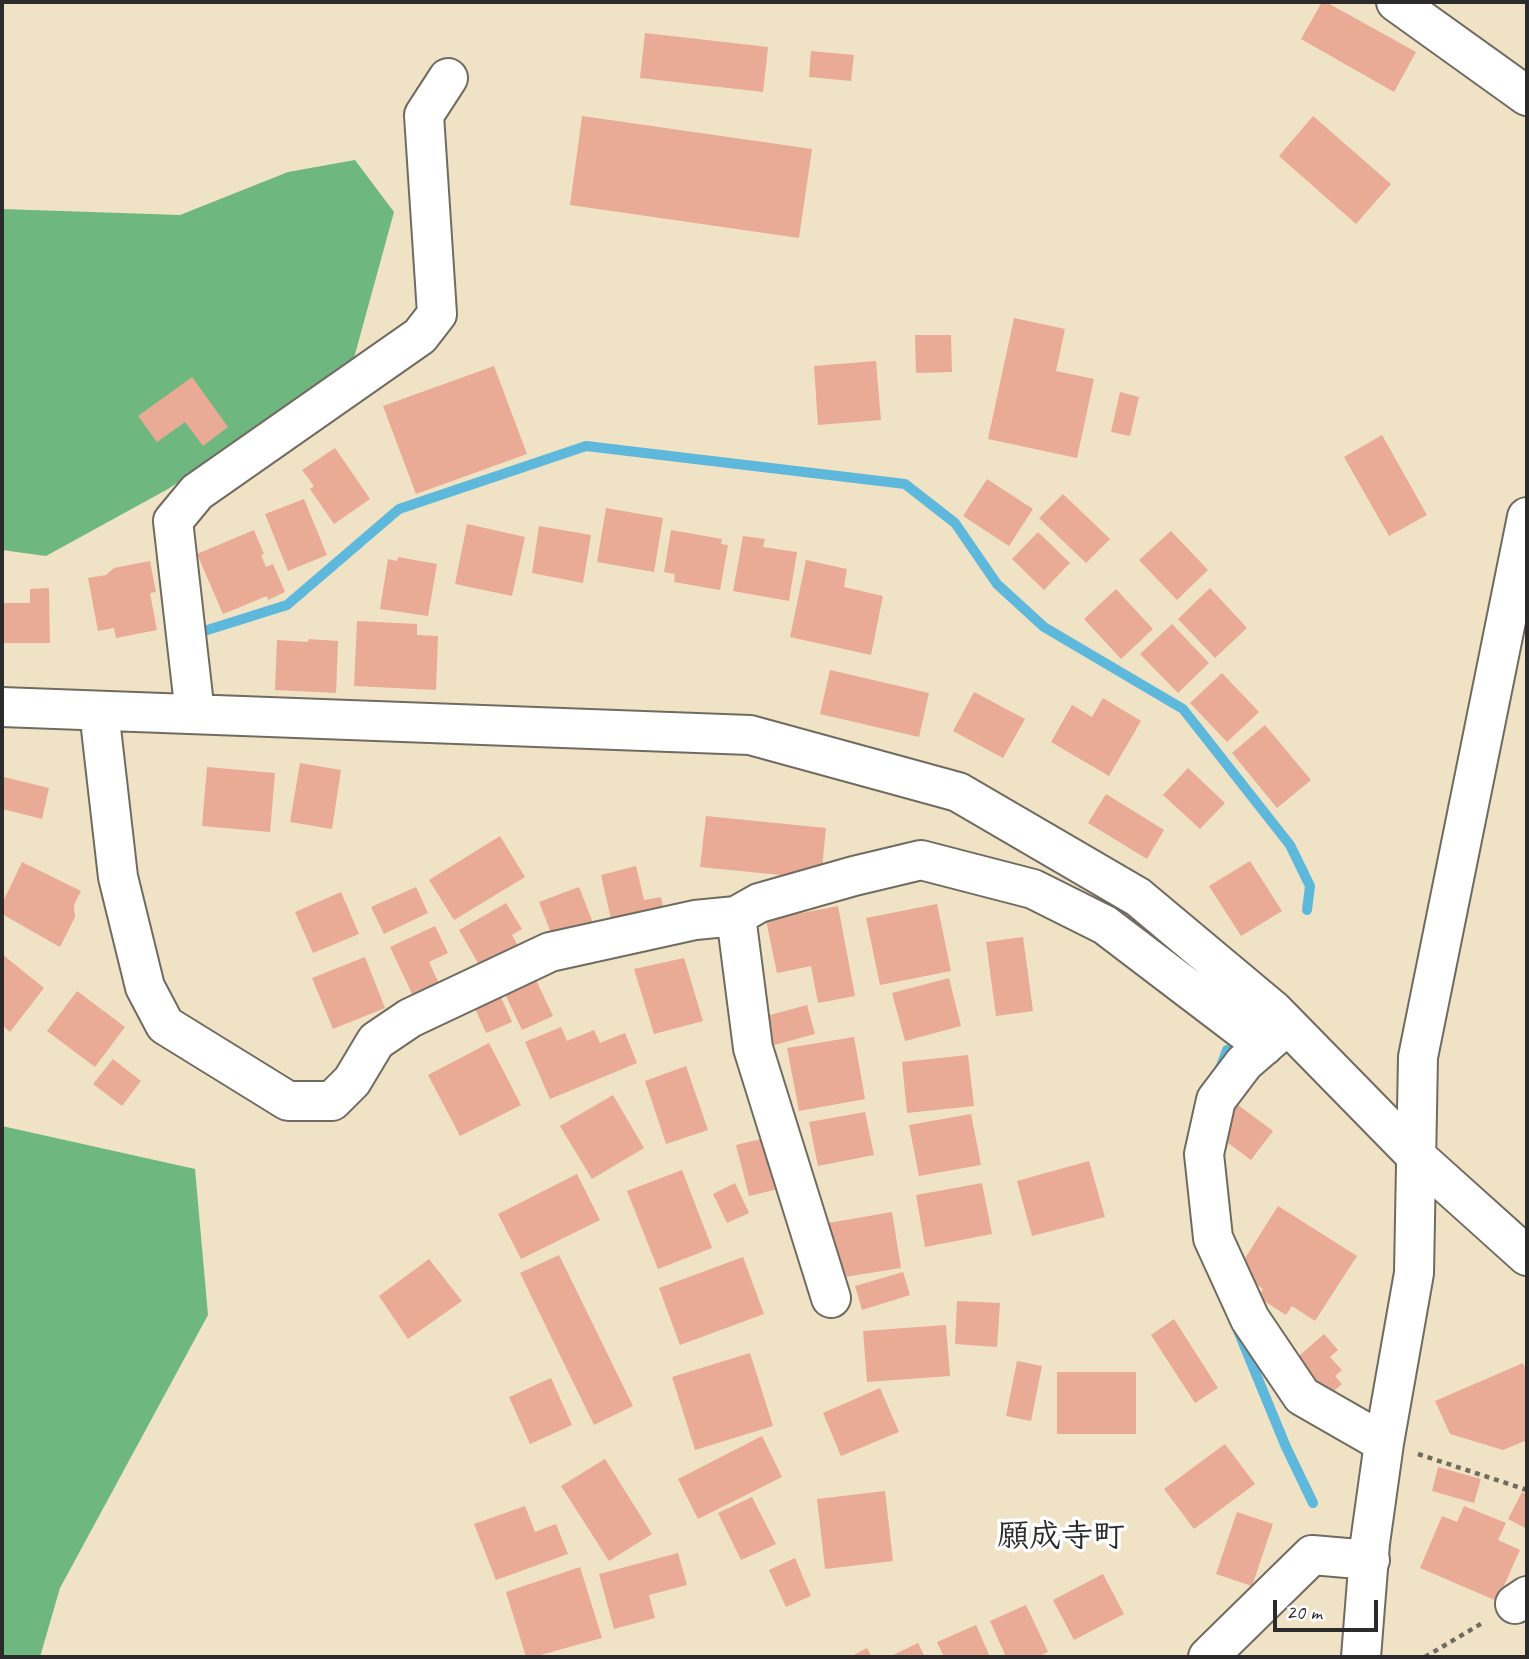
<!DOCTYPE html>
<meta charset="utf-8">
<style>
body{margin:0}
#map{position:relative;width:1529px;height:1659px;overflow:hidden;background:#f0e2c5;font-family:Caveat,sans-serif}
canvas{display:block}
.frame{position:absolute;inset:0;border:4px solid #2b2b2b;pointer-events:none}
.scale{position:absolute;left:1273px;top:1600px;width:105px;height:32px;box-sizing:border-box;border:4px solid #2b2b2b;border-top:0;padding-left:9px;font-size:21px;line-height:24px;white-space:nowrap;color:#2b2b2b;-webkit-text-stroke:5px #fff;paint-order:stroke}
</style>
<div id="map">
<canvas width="1529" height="1659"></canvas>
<div class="frame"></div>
<div class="scale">20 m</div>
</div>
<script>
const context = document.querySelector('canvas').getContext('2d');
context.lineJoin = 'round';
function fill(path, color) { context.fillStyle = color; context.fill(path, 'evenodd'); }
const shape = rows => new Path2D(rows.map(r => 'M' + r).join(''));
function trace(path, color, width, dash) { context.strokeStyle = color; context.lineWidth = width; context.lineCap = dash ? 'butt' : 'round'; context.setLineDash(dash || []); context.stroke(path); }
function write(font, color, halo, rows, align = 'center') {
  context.font = font + ' Caveat,"Klee One",sans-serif'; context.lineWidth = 7; context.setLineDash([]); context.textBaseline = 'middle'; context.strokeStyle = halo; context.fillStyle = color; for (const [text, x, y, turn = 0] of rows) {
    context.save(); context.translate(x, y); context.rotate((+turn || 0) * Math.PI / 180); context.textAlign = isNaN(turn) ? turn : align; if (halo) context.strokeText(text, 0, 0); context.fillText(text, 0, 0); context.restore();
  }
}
const forest = shape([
 [355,160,394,212,351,369,168,489,46,556,2,550,2,209,180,215,288,172],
 [2,1126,195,1169,208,1315,60,1588,40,1657,2,1657]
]);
const stream = shape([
 [201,632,287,605,399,509,586,446,905,484,955,523,997,584,1044,627,1183,709,1290,845,1310,886,1307,910],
 [1219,1071,1227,1050],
 [1237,1328,1286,1447,1313,1503]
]);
const building = shape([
 [1322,2,1326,2,1416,52,1394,92,1301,39],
 [645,33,768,47,763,92,640,78],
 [811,51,854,55,851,81,809,77],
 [582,116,812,149,799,238,570,205],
 [1313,116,1391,184,1356,224,1279,156],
 [1014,318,1065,329,1056,371,1094,379,1077,458,988,439],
 [915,335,951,335,952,372,916,373],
 [876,361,881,420,818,425,814,366],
 [494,366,527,454,416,494,383,406],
 [192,377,228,427,203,446,185,422,157,442,138,416],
 [1120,392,1139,397,1130,436,1111,432],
 [1382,435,1427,515,1389,536,1344,457],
 [335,448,370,499,334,524,310,489,314,486,302,470],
 [987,479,1033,509,1009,546,963,516],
 [1063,494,1110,539,1086,563,1039,518],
 [304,499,327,555,288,571,265,514],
 [606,508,663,518,654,572,597,562],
 [467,524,525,537,512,596,455,584],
 [539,526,591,535,583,583,532,573],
 [254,530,264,554,261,555,266,567,273,564,285,592,268,600,267,596,223,614,197,554],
 [671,530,722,539,721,544,728,545,720,590,674,582,675,574,664,572],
 [1171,531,1208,570,1177,600,1139,560],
 [1038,532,1070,563,1044,590,1012,559],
 [743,536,765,539,763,547,797,552,789,601,733,591],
 [398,557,437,564,428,616,380,609,388,559,397,561],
 [806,560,847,569,844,587,883,596,871,655,790,637],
 [150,561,156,592,150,593,157,630,116,638,114,628,98,631,88,578,106,575,114,568],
 [49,588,50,643,2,643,2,603,30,603,30,589],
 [1210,588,1247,628,1215,658,1178,619],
 [1116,589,1153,629,1121,659,1084,619],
 [357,621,417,624,417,635,438,636,436,690,354,686],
 [1172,624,1209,663,1178,693,1140,654],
 [309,639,338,641,336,693,275,690,277,640,308,642],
 [830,670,929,693,919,737,820,714],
 [1222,673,1259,712,1227,742,1190,703],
 [974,692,1025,719,1003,758,953,731],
 [1103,698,1141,721,1109,776,1051,742,1072,705,1092,717],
 [1265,725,1311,780,1277,808,1232,753],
 [300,763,341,770,332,829,290,822],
 [207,767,275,773,270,832,202,826],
 [1188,768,1225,803,1200,829,1163,795],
 [4,777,49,788,42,819,2,809],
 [1106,794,1164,830,1147,859,1088,823],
 [706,816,826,828,821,879,700,867],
 [500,836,525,877,454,920,429,880],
 [1250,861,1282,911,1241,936,1209,886],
 [22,862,81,891,74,905,75,917,60,947,2,914,2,904],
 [636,866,644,900,661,897,666,920,614,932,601,875],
 [416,887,428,913,384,934,371,907],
 [579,887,593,923,553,938,539,902],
 [341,892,359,934,313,953,295,912],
 [506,903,522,929,512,935,522,953,485,975,459,930],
 [937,904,951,971,880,985,866,918],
 [838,906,855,996,818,1003,811,966,777,973,766,920],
 [435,926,448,953,429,962,440,986,414,998,390,947],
 [1023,937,1033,1011,996,1016,986,942],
 [2,954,44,988,10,1032,2,1025],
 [365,957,385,1008,333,1029,312,978],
 [684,958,703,1021,654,1034,634,969],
 [949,978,961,1026,905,1041,892,993],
 [536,980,553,1016,522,1030,505,994],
 [77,991,125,1027,95,1067,47,1031],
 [500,995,512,1022,486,1033,474,1006],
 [807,1005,815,1034,767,1047,759,1018],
 [561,1027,567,1041,594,1030,600,1043,625,1033,637,1063,550,1099,525,1042],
 [854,1037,865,1099,799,1111,787,1048],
 [489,1043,521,1105,460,1136,428,1075],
 [968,1055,974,1106,907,1113,902,1062],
 [113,1059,141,1081,122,1106,93,1084],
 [686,1066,708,1130,666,1144,645,1081],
 [613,1095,644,1148,592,1179,560,1126],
 [1238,1105,1273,1131,1251,1160,1216,1134],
 [865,1112,874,1155,818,1166,809,1122],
 [971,1114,981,1165,919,1176,909,1125],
 [765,1138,778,1189,749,1196,736,1145],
 [1089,1161,1105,1217,1032,1236,1017,1181],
 [682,1170,712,1248,658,1269,627,1191],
 [577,1174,600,1220,521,1259,498,1214],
 [735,1183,749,1213,727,1223,713,1194],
 [982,1183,992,1234,925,1247,916,1195],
 [1278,1206,1357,1256,1315,1321,1292,1306,1286,1315,1258,1297,1263,1289,1237,1271],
 [892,1212,901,1268,838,1278,828,1223],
 [559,1255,633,1406,594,1425,520,1273],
 [743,1257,764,1314,680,1345,659,1288],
 [429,1259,462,1301,408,1339,379,1296],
 [903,1272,910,1295,862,1310,855,1286],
 [957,1301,1000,1303,997,1347,955,1344],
 [1174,1319,1218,1388,1195,1403,1151,1335],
 [946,1325,950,1376,867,1382,863,1331],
 [1324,1334,1338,1350,1330,1357,1342,1370,1335,1376,1342,1384,1325,1399,1292,1362],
 [750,1353,773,1426,695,1450,672,1377],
 [1017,1361,1042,1366,1031,1421,1006,1416],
 [1523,1363,1527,1373,1527,1440,1503,1450,1450,1434,1435,1401],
 [1057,1372,1136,1372,1136,1434,1057,1434],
 [551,1378,572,1425,530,1444,509,1397],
 [880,1388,899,1432,841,1456,823,1413],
 [762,1436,782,1477,698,1519,678,1479],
 [1225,1444,1255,1484,1194,1529,1164,1489],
 [605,1459,652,1534,609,1561,561,1486],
 [1438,1467,1481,1479,1474,1503,1432,1491],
 [885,1491,893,1561,825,1569,817,1499],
 [1522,1492,1527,1495,1527,1529,1508,1519],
 [752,1497,776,1544,741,1560,718,1513],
 [525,1506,535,1532,556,1524,568,1554,496,1580,474,1524],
 [1464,1506,1506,1523,1498,1540,1520,1550,1497,1601,1420,1568,1442,1516,1457,1522],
 [1237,1512,1273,1524,1252,1586,1216,1574],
 [678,1553,687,1585,649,1595,655,1618,614,1629,599,1574],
 [795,1558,811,1596,786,1607,769,1570],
 [580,1567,602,1638,533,1657,526,1657,506,1592],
 [1103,1574,1124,1614,1074,1640,1053,1600],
 [1026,1605,1048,1652,1038,1657,1006,1657,990,1621],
 [976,1625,990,1657,944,1657,937,1642],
 [918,1643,925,1657,889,1657],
 [867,1648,872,1657,850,1657]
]);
const path = shape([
 [1418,1454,1527,1490],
 [1425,1657,1484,1622]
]);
const minor = shape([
 [1396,2,1527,96],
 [2,707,750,735,958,792,1138,897,1273,1010,1418,1158,1527,1256],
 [99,711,118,877,145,987,165,1025,288,1101,332,1101,352,1081,376,1041,410,1018,550,952,695,920,736,916,759,903,854,876,921,860,1033,889,1105,925,1264,1046],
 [195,714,173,521,197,492,420,336,437,314,424,115,448,78],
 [736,916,753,1048,831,1298],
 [1282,1030,1244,1063,1216,1100,1204,1154,1213,1238,1250,1319,1302,1396,1384,1443],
 [1515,1604,1527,1596],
 [1208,1657,1312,1555,1370,1560],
 [1361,1657,1370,1543,1384,1443,1414,1273,1418,1057,1527,517]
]);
const quarterNames = [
 ["願成寺町",1061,1538]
];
fill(forest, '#6eb880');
trace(stream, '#5db8db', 10);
fill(building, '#e9ab95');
trace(minor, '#706b61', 42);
trace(path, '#706b61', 4.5, [5, 5]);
trace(minor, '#fff', 38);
write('bold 32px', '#2b2b2b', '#fff', quarterNames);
</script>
